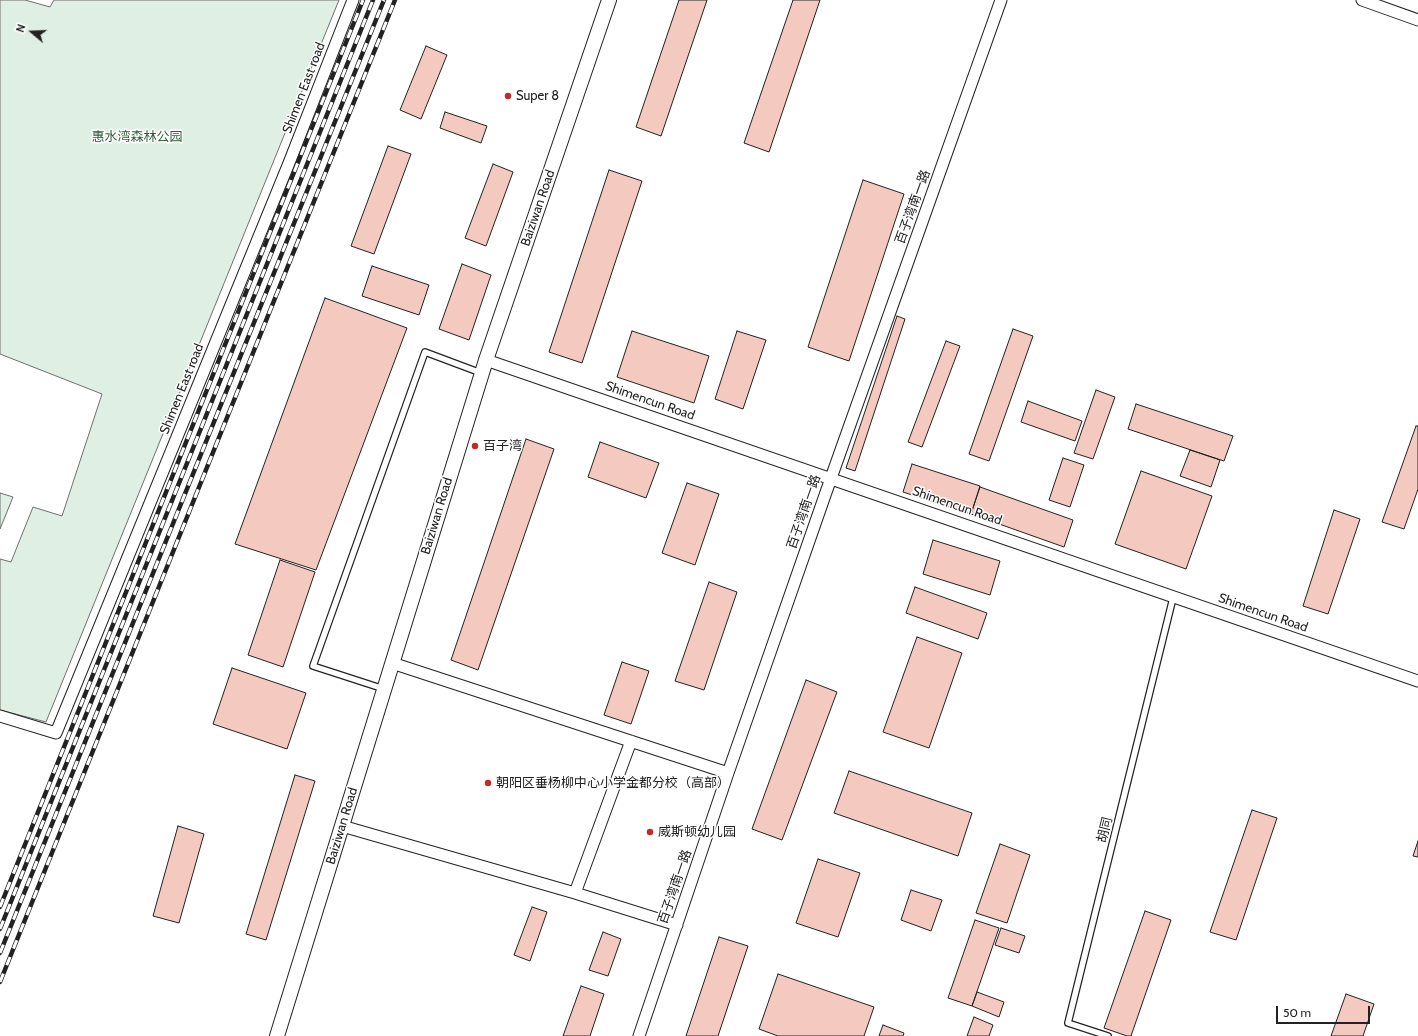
<!DOCTYPE html>
<meta charset="utf-8">
<style>
body{margin:0}
#map{position:relative;width:1418px;height:1036px;overflow:hidden;background:#fff;font-family:Cabin,sans-serif}
canvas{display:block}
.north{position:absolute;left:12px;top:12px;width:40px;height:40px;-webkit-text-stroke:3px #fff;paint-order:stroke;rotate:289deg;font-size:11px;font-weight:700;line-height:16px;text-align:center;color:#222}
.north::after{content:'';display:block;margin:auto;width:14px;height:18px;background:#222;clip-path:polygon(50% 0,100% 100%,50% 72%,0 100%)}
.scale{position:absolute;left:1276px;top:1006px;width:94px;height:18px;box-sizing:border-box;border:2px solid #222;border-top:0;padding-left:5px;font-size:12px;line-height:14px;white-space:nowrap;color:#222;-webkit-text-stroke:3px #fff;paint-order:stroke}
</style>
<div id="map">
<canvas width="1418" height="1036"></canvas>
<div class="north">N</div>
<div class="scale">50 m</div>
</div>
<script>
const context = document.querySelector('canvas').getContext('2d');
context.lineJoin = 'round';
function fill(path, color) { context.fillStyle = color; context.fill(path, 'evenodd'); }
const shape = rows => new Path2D(rows.map(r => 'M' + r).join(''));
function trace(path, color, width, dash) { context.strokeStyle = color; context.lineWidth = width; context.lineCap = dash ? 'butt' : 'round'; context.setLineDash(dash || []); context.stroke(path); }
function write(font, color, halo, rows, align = 'center') {
  context.font = font + ' Cabin,"Noto Sans SC",sans-serif'; context.lineWidth = 3; context.setLineDash([]); context.textBaseline = 'middle'; context.strokeStyle = halo; context.fillStyle = color; for (const [text, x, y, turn = 0] of rows) {
    context.save(); context.translate(x, y); context.rotate((+turn || 0) * Math.PI / 180); context.textAlign = isNaN(turn) ? turn : align; if (halo) context.strokeText(text, 0, 0); context.fillText(text, 0, 0); context.restore();
  }
}
const green = shape([
 [0,0,25,0,50,7,54,0,339,0,46,722,0,710,0,559,11,562,33,507,62,516,102,394,0,354,0,0],
 [0,493,13,497,0,529,0,493]
]);
const building = shape([
 [679,0,707,0,661,136,636,127,679,0],
 [793,0,820,0,769,152,744,143,793,0],
 [426,46,447,55,421,119,400,110,426,46],
 [445,112,487,126,481,143,440,128,445,112],
 [388,146,411,154,374,254,351,246,388,146],
 [493,164,513,172,486,246,465,238,493,164],
 [609,170,642,181,582,363,549,352,609,170],
 [863,180,904,194,849,361,808,347,863,180],
 [462,264,491,275,469,340,439,329,462,264],
 [372,266,429,285,419,315,362,296,372,266],
 [325,298,407,328,316,570,235,544,325,298],
 [897,316,905,319,855,471,846,468,897,316],
 [1013,329,1033,336,989,461,969,454,1013,329],
 [632,331,709,356,694,403,617,377,632,331],
 [737,331,766,340,743,409,715,399,737,331],
 [946,341,960,346,922,447,908,442,946,341],
 [1096,390,1115,397,1093,459,1074,453,1096,390],
 [1028,401,1082,421,1075,441,1021,422,1028,401],
 [1136,404,1233,436,1224,461,1128,429,1136,404],
 [1416,426,1418,426,1418,489,1404,529,1382,522,1416,426],
 [526,439,554,449,478,670,451,660,526,439],
 [600,442,659,463,646,498,588,477,600,442],
 [1190,450,1220,460,1211,487,1180,476,1190,450],
 [1063,458,1084,465,1070,507,1049,500,1063,458],
 [912,464,980,486,971,514,903,492,912,464],
 [1141,471,1212,496,1186,569,1115,544,1141,471],
 [687,483,719,494,695,565,662,553,687,483],
 [980,487,1073,520,1064,547,971,514,980,487],
 [1334,510,1360,519,1328,614,1303,606,1334,510],
 [933,540,1000,561,990,595,923,574,933,540],
 [280,560,315,572,283,667,248,655,280,560],
 [709,582,737,592,704,690,675,681,709,582],
 [915,587,987,613,978,639,906,613,915,587],
 [917,637,962,653,929,748,883,732,917,637],
 [622,662,649,671,631,724,604,715,622,662],
 [232,668,306,693,287,749,213,724,232,668],
 [806,680,837,692,782,840,752,829,806,680],
 [849,771,972,813,958,856,834,813,849,771],
 [295,775,315,781,266,940,246,934,295,775],
 [1252,810,1277,818,1236,940,1210,932,1252,810],
 [178,826,204,834,179,923,153,916,178,826],
 [1418,841,1418,857,1413,856,1418,841],
 [1000,844,1030,855,1007,923,976,913,1000,844],
 [818,859,860,873,838,937,796,923,818,859],
 [911,890,942,900,931,931,901,920,911,890],
 [532,907,547,912,530,961,514,955,532,907],
 [1145,911,1171,920,1131,1036,1127,1036,1104,1028,1145,911],
 [975,920,999,928,972,1006,948,998,975,920],
 [1001,928,1025,936,1019,953,995,945,1001,928],
 [603,932,621,939,608,976,589,970,603,932],
 [719,937,748,946,718,1036,686,1036,719,937],
 [778,974,874,1007,864,1036,778,1036,759,1029,778,974],
 [581,986,604,994,590,1036,563,1036,581,986],
 [977,992,1004,1002,999,1017,972,1006,977,992],
 [1346,994,1374,1004,1363,1036,1331,1036,1346,994],
 [974,1017,993,1025,989,1036,967,1036,974,1017],
 [883,1025,904,1033,903,1036,879,1036,883,1025]
]);
const service = shape([
 [384,689,313,666,425,352,481,373],
 [1108,1036,1068,1023,1172,602]
]);
const minor = shape([
 [1362,0,1418,20],
 [486,360,1418,681],
 [392,663,728,773],
 [0,716,56,733,289,163,353,0],
 [342,826,575,893,677,925],
 [575,893,631,741],
 [639,1036,728,773,831,478,1001,0]
]);
const tertiary = shape([
 [277,1036,486,360,609,0]
]);
const rail = shape([
 [0,907,363,0],
 [0,929,373,0],
 [0,953,384,0],
 [0,982,395,0]
]);
const markers = [
 [508,96,4,"#c62828"],
 [475,446,4,"#c62828"],
 [488,783,4,"#c62828"],
 [650,832,4,"#c62828"]
];
const streetNames = [
 ["Shimen East road",304,88,-69],
 ["百子湾南一路",913,207,-70],
 ["Baiziwan Road",538,208,-71],
 ["Shimen East road",182,389,-68],
 ["Shimencun Road",650,401,19],
 ["Shimencun Road",957,506,19],
 ["百子湾南一路",804,512,-71],
 ["Baiziwan Road",437,516,-73],
 ["Shimencun Road",1263,613,19],
 ["Baiziwan Road",342,826,-73],
 ["胡同",1105,830,-76],
 ["百子湾南一路",675,887,-71]
];
const poiNames = [
 ["Super 8",516,96],
 ["百子湾",483,446],
 ["朝阳区垂杨柳中心小学金都分校（高部）",496,783],
 ["威斯顿幼儿园",658,832]
];
const parkNames = [
 ["惠水湾森林公园",137,137]
];
fill(green, '#e0efe3');
trace(green, '#6f6f6f', 1);
fill(building, '#f3c9c0');
trace(building, '#222', 1);
trace(service, '#222', 8);
trace(minor, '#222', 13);
trace(tertiary, '#222', 16);
trace(service, '#fff', 5.5);
trace(minor, '#fff', 11);
trace(tertiary, '#fff', 14);
trace(rail, '#222', 4.5);
trace(rail, '#fff', 3, [9]);
for (const [x, y, r, color] of markers) { const dot = new Path2D(); dot.arc(x, y, r, 0, 2 * Math.PI); context.fillStyle = color; context.fill(dot); trace(dot, '#fff', 1.5); }
write('13px', '#222', '#fff', streetNames);
write('13px', '#222', '#fff', poiNames, 'left');
write('13px', '#2f5e38', '#fff', parkNames);
</script>
